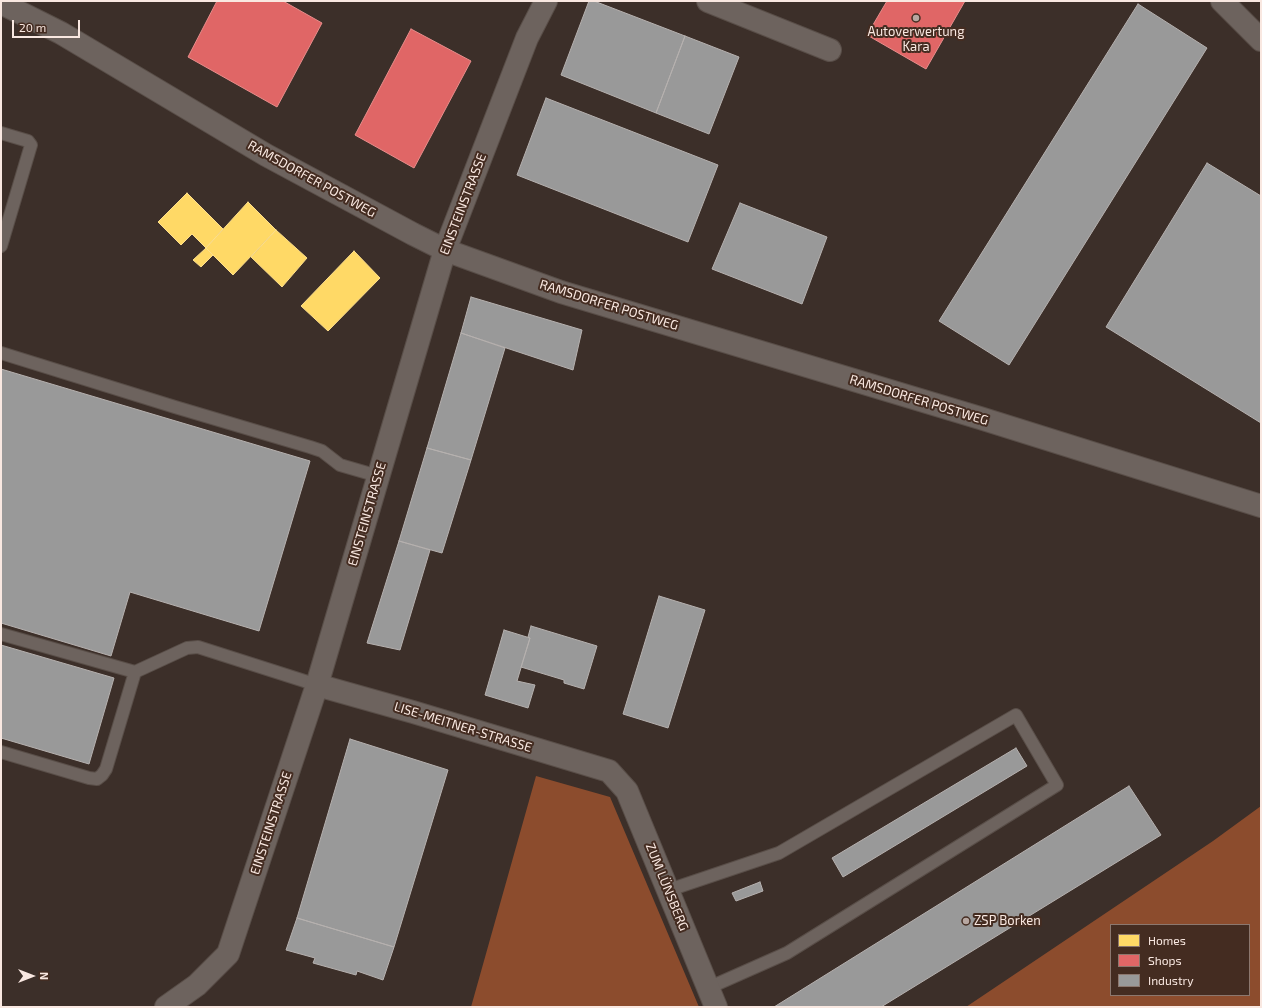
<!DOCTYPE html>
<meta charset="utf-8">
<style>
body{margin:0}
#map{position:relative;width:1262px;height:1008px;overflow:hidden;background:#3c2f29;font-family:"Exo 2",sans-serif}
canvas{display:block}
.frame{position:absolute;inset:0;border:2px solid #f9e8e1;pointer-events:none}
.legend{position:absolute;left:1110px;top:924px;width:140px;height:72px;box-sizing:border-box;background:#442c21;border:1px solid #8c776e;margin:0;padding:5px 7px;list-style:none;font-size:12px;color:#f9e8e1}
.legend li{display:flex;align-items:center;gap:8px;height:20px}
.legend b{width:20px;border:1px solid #8c776e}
.north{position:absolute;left:12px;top:956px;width:40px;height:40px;-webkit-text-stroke:3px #442c21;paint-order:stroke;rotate:90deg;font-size:11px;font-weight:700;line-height:16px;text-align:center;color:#f9e8e1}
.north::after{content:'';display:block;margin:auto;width:14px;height:18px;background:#f9e8e1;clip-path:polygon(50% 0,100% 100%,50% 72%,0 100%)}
.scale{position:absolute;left:12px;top:20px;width:68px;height:18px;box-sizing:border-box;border:2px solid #f9e8e1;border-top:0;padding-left:5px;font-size:12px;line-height:14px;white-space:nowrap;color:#f9e8e1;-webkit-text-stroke:3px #442c21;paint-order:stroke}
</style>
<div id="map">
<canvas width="1262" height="1008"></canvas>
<div class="frame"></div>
<ul class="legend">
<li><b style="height:11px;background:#ffd966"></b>Homes</li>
<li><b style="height:11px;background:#e06666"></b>Shops</li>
<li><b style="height:11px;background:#999"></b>Industry</li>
</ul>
<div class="north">N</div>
<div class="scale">20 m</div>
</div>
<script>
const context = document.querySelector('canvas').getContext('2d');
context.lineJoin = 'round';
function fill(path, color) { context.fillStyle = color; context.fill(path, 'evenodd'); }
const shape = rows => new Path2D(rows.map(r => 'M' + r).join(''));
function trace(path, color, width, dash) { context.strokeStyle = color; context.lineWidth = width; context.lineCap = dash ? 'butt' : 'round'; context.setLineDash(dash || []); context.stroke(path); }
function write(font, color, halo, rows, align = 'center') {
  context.font = font + ' "Exo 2",sans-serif'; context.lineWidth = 4; context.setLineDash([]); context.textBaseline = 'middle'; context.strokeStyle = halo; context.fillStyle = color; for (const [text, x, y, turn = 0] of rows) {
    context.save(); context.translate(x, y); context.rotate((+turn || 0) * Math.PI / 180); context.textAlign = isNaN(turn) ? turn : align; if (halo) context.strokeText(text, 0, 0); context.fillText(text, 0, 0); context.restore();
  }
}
const forest = shape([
 [536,776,610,797,699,1007,471,1007],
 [1261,806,1261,1007,966,1007,1213,841],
 [1111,925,1249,925,1249,995,1111,995]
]);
const homes = shape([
 [187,193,223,229,206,248,192,234,181,245,158,222,187,193],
 [248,202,276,230,233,275,206,248,248,202],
 [276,230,307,258,282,287,251,257,276,230],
 [206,248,213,255,201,267,193,260,206,248],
 [354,251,380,278,328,331,301,306,354,251]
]);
const shops = shape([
 [217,1,283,1,322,23,277,107,188,57,217,1],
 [887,1,965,1,926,69,867,35,887,1],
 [411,29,471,61,414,168,355,135,411,29]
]);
const industry = shape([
 [589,1,594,1,685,36,656,113,561,75,589,1],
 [1138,4,1207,48,1009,365,939,321,1138,4],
 [685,36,739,57,709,134,656,113,685,36],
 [546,98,718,165,688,242,517,175,546,98],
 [1207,163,1261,196,1261,423,1106,327,1207,163],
 [740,203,827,237,802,304,712,269,740,203],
 [471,297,582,330,573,370,461,333,471,297],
 [461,333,505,348,471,460,427,448,461,333],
 [1,369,310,461,259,631,130,592,111,656,1,623,1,369],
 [427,448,471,460,442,553,399,541,427,448],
 [399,541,430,550,400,650,367,643,399,541],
 [659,596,705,610,668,728,623,714,659,596],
 [531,626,597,646,584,689,564,683,564,680,521,667,530,638,528,637,531,626],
 [504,630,530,638,517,681,535,685,528,708,485,695,504,630],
 [1,645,114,678,89,764,1,738,1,645],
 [350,739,448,770,394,947,297,918,350,739],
 [1016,748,1027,766,843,877,832,858,1016,748],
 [1129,786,1161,835,881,1007,774,1007,1129,786],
 [760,882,763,891,736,901,732,893,760,882],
 [297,918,394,947,383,980,357,971,356,975,313,963,315,958,286,950,297,918]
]);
const service = shape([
 [1,133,28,141,31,145,1,246],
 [1,353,175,407,310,447,322,451,340,465,378,476],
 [1,634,135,672,106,769,102,775,97,779,89,778,1,752],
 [135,672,187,648,198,647,317,685],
 [669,890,779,853,1016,715,1057,785,787,953,708,988]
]);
const minor = shape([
 [708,1,830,50],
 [1222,1,1261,40],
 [1,3,61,33,266,155,413,234,445,250,561,292,980,418,1261,506],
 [317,685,413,712,609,771,627,791,716,1007],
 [166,1007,197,985,228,954,317,685,445,250,527,38,546,1]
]);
const markers = [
 [916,18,4,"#b7a7a1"],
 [966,921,4,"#b7a7a1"]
];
const poiNames = [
 ["Autoverwertung",916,32],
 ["Kara",916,47],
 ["ZSP Borken",974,921,"left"]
];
const streetNames = [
 ["RAMSDORFER POSTWEG",312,179,29],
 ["EINSTEINSTRASSE",463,204,-69],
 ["RAMSDORFER POSTWEG",609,305,17],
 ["RAMSDORFER POSTWEG",919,400,17],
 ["EINSTEINSTRASSE",367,514,-74],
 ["LISE-MEITNER-STRASSE",463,727,17],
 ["EINSTEINSTRASSE",271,823,-72],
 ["ZUM LÜNSBERG",667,887,68]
];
fill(forest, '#8c4c2d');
fill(homes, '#ffd966');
trace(homes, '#fdde8b', 1);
fill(shops, '#e06666');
trace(shops, '#e88d8b', 1);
fill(industry, '#999');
trace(industry, '#b6b1af', 1);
trace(service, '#594e48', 14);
trace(minor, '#594e48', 24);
trace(service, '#6d635e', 12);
trace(minor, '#6d635e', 22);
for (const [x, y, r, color] of markers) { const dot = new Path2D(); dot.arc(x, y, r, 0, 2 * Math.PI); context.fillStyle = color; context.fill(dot); trace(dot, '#442c21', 1.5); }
write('13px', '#f9e8e1', '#442c21', poiNames);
write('13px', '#f9e8e1', '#442c21', streetNames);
</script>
